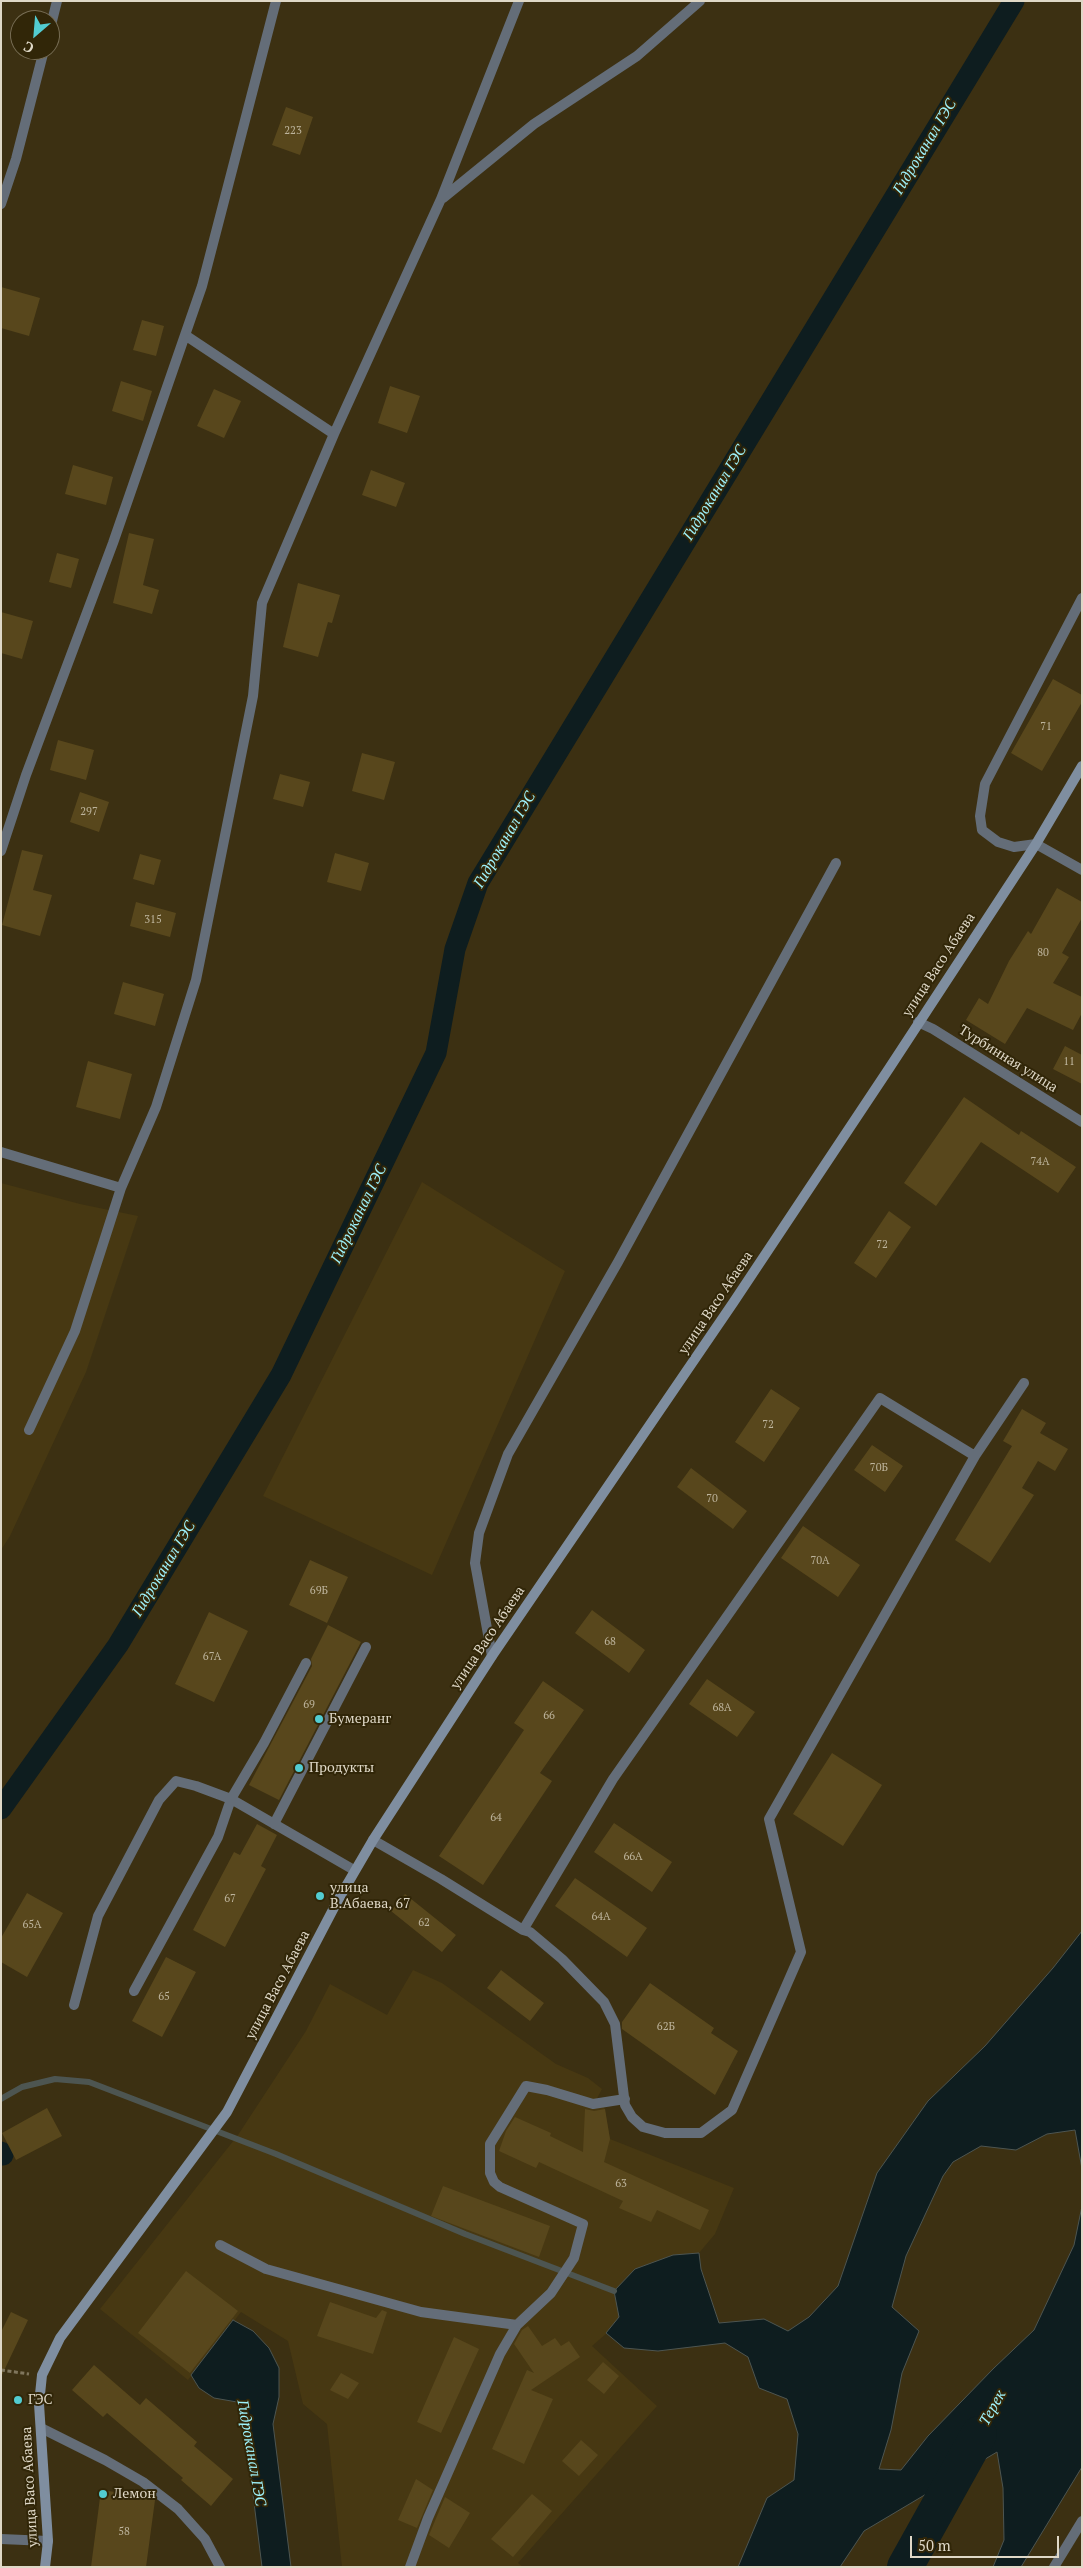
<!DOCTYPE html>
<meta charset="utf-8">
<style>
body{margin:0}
#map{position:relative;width:1083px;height:2568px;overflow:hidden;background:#3c3012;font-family:"PT Serif",serif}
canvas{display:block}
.frame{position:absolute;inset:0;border:2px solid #dfd8c7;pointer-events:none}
.north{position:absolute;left:10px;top:10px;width:50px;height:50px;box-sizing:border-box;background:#312608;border:1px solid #776d54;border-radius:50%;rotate:207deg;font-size:14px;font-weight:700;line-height:20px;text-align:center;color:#dfd8c7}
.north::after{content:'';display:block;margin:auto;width:18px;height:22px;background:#52ccd1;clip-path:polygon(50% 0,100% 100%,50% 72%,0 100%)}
.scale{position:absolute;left:910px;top:2536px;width:149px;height:22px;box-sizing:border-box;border:2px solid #dfd8c7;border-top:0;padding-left:6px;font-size:15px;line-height:18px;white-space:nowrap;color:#dfd8c7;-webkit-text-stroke:4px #312608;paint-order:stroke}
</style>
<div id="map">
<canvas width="1083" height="2568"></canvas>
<div class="frame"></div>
<div class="north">С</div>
<div class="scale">50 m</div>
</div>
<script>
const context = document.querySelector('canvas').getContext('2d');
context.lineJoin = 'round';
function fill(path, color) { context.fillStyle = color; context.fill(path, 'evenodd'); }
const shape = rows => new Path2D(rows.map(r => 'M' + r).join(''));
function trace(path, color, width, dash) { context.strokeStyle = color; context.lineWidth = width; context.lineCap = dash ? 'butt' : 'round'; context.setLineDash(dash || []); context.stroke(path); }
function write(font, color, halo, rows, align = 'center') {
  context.font = font + ' "PT Serif",serif'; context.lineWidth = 4; context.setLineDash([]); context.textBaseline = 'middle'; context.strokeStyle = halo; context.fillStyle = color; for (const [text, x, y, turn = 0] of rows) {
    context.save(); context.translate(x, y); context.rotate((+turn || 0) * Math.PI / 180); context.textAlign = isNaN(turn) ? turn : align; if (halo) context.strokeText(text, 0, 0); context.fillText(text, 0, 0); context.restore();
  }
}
const built = shape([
 [422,1182,565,1271,432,1575,263,1496],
 [1,1183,80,1204,138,1216,86,1372,10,1536,1,1550],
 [413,1970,442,1983,556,2064,588,2078,602,2089,594,2104,604,2105,610,2139,734,2188,715,2234,699,2253,592,2346,657,2406,518,2563,523,2567,342,2567,327,2424,303,2404,288,2341,241,2312,188,2380,100,2309,238,2135,306,2031,330,1984,387,2015]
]);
const water = shape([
 [1082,1931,1082,2169,1075,2130,1047,2134,1016,2150,981,2146,953,2162,943,2176,906,2256,892,2307,919,2331,902,2373,891,2430,879,2469,901,2470,928,2436,994,2368,1034,2330,1074,2245,1082,2206,1082,2467,1021,2567,993,2567,1004,2540,1003,2488,997,2452,864,2531,840,2567,738,2567,767,2498,794,2480,798,2434,787,2399,759,2388,748,2357,725,2343,658,2351,624,2348,606,2333,619,2317,614,2291,635,2269,673,2255,699,2253,701,2269,719,2323,764,2319,788,2331,809,2317,838,2286,877,2173,928,2101,985,2046,1053,1968,1082,1931],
 [233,2320,253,2331,269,2348,279,2368,279,2397,273,2424,291,2567,262,2567,242,2406,237,2402,214,2398,199,2388,191,2375,233,2320]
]);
const stream = shape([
 [1,2099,22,2087,55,2079,89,2082,276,2154,465,2234,614,2291]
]);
const canal = shape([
 [1,1809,118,1645,281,1375,436,1053,455,949,478,883,1014,1],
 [1,2152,3,2155]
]);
const river = shape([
 [905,2567,979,2434]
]);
const building = shape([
 [286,107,313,117,300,155,272,145],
 [1,287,40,298,29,336,1,328],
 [142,320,164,326,156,356,133,350],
 [121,381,152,391,143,421,112,411],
 [390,386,420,396,407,433,378,423],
 [214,389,241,401,224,438,197,426],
 [73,465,113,477,106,505,65,494],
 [371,470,405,483,396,507,362,495],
 [129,533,154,539,143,585,159,590,152,614,113,603],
 [57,553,79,559,71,588,49,582],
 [298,583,340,595,332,623,328,622,318,657,283,647],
 [1,612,33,621,22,659,1,653],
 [1053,679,1082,695,1082,702,1042,771,1011,753],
 [58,740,94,750,86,780,50,770],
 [362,753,395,762,384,800,352,791],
 [280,774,310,782,303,807,273,799],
 [80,792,109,802,99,832,70,822],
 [22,850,43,855,33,890,52,895,40,936,2,925],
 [335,853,369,863,361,891,327,882],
 [140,854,161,860,154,885,133,879],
 [1057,888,1082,902,1082,918,1062,953,1069,957,1053,983,1082,997,1082,1013,1073,1030,1027,1008,1005,1044,966,1020,979,998,988,1004,1009,961,1028,931,1031,934],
 [136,902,176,913,170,937,130,926],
 [123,982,164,994,155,1026,114,1014],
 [1065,1046,1082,1055,1082,1084,1053,1069],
 [88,1061,132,1074,120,1119,76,1107],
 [964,1097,1019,1135,1021,1131,1076,1167,1058,1193,981,1142,936,1206,904,1183],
 [889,1211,911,1227,876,1278,854,1263],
 [771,1389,800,1408,764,1462,735,1442],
 [1022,1409,1046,1423,1040,1433,1068,1449,1055,1471,1038,1461,1022,1488,1034,1495,990,1563,955,1540,1012,1446,1003,1441],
 [872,1445,903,1466,885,1492,854,1470],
 [691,1468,747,1511,733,1529,677,1487],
 [803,1526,860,1565,838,1597,781,1558],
 [310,1560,348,1577,327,1623,289,1605],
 [592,1610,645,1650,629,1673,575,1633],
 [209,1612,248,1631,214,1702,175,1684],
 [328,1625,361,1642,279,1800,249,1785,312,1666,311,1659],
 [707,1679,755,1712,737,1737,689,1704],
 [543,1681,584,1710,540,1773,552,1781,483,1885,439,1856,524,1730,514,1723],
 [832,1753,882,1785,843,1846,793,1814],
 [614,1823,672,1862,652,1892,594,1852],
 [257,1824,277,1835,261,1866,266,1869,225,1947,193,1930,234,1852,240,1855],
 [575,1878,647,1928,627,1957,555,1906],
 [27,1893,63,1913,27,1977,1,1962,1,1938],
 [405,1894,456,1935,442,1952,391,1911],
 [166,1957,196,1972,162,2037,132,2021],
 [501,1970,544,2003,530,2021,487,1988],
 [650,1983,714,2028,711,2033,738,2051,715,2095,622,2029,622,2022],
 [47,2108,62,2136,16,2160,2,2133],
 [585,2109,594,2111,605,2109,610,2139,604,2162,709,2210,700,2230,657,2210,651,2222,619,2208,623,2201,539,2162,536,2168,499,2151,506,2131,515,2117,551,2133,550,2136,583,2152],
 [443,2186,550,2226,539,2257,431,2216],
 [186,2271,238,2311,190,2373,138,2333],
 [330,2302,376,2318,382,2310,387,2312,373,2354,317,2336],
 [11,2312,28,2320,1,2377,1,2332],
 [528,2326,542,2346,555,2338,561,2346,569,2341,580,2357,531,2390,553,2399,524,2464,492,2449,527,2370,534,2373,514,2344,522,2330],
 [454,2337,479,2349,441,2433,417,2422],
 [603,2362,619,2376,604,2394,587,2380],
 [94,2365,140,2405,146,2398,197,2442,194,2446,233,2479,211,2506,181,2480,183,2478,107,2413,103,2417,72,2390],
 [341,2373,359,2383,348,2399,330,2390],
 [581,2440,598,2455,579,2476,562,2461],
 [416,2479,433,2490,417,2528,398,2520],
 [101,2490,151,2497,155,2500,146,2567,91,2567],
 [532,2494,552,2511,513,2557,491,2539],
 [445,2497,470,2513,449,2548,429,2535]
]);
const path = shape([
 [1,2370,29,2374]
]);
const lane = shape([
 [1082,598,985,784,980,816,982,830,998,842,1014,847,1036,844,1082,870],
 [918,1022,933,1029,1082,1122],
 [274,1824,366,1647],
 [373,1840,441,1879,523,1930,530,1932,562,1959,604,2002,615,2024,625,2105,632,2117,643,2127,665,2133,701,2133,732,2110,801,1952,769,1819,975,1456,1024,1383],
 [523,1930,613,1779,880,1398,975,1456],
 [134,1991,218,1837,231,1799,354,1870],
 [74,2005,98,1916,159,1800,176,1781,196,1786,231,1799,264,1743,306,1663],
 [220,2245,266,2269,421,2312,517,2325,551,2293,574,2258,583,2224,500,2187,494,2182,490,2173,490,2144,526,2086,547,2090,593,2104,625,2099],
 [410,2567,428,2518,500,2354,517,2325]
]);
const street = shape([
 [50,29,57,1],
 [443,198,534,124,637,56,700,1],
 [1,204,16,159,44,50],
 [185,335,334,434],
 [1,851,26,775,113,543,202,286,276,1],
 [1,1152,121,1188],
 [29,1430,75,1331,121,1188,156,1107,196,980,253,696,262,603,334,434,441,199,519,1],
 [492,1656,475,1563,479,1533,508,1454,618,1262,836,863],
 [41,2428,105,2460,143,2482,178,2509,205,2539,220,2567],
 [1,2539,48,2541],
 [1054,2567,1082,2521]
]);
const secondary = shape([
 [45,2567,48,2541,39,2404,42,2375,60,2338,227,2112,338,1900,373,1840,492,1656,733,1303,890,1067,1036,844,1082,766]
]);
const markers = [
 [319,1719,5,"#52ccd1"],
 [299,1768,5,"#52ccd1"],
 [320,1896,5,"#52ccd1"],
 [18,2400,5,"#52ccd1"],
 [103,2494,5,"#52ccd1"]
];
const numberNames = [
 ["223",293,131],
 ["71",1046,727],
 ["297",89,812],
 ["315",153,920],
 ["80",1043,953],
 ["11",1069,1062],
 ["74А",1040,1162],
 ["72",882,1245],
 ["72",768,1425],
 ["70Б",879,1468],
 ["70",712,1499],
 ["70А",820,1561],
 ["69Б",319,1591],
 ["68",610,1642],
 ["67А",212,1657],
 ["69",309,1705],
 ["68А",722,1708],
 ["66",549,1716],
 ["64",496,1818],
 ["66А",633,1857],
 ["67",230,1899],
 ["64А",601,1917],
 ["62",424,1923],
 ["65А",32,1925],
 ["65",164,1997],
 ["62Б",666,2027],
 ["63",621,2184],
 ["58",124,2532]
];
const streetNames = [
 ["улица Васо Абаева",939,965,-57],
 ["Турбинная улица",1008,1059,32],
 ["улица Васо Абаева",716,1303,-56],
 ["улица Васо Абаева",488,1638,-56],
 ["улица Васо Абаева",278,1985,-62],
 ["улица Васо Абаева",30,2487,-93]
];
const poiNames = [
 ["Бумеранг",329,1719],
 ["Продукты",309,1768],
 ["улица",330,1888],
 ["В.Абаева, 67",330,1904],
 ["ГЭС",28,2400],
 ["Лемон",113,2494]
];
const waterNames = [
 ["Гидроканал ГЭС",925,147,-59],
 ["Гидроканал ГЭС",715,493,-59],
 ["Гидроканал ГЭС",505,840,-60],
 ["Гидроканал ГЭС",359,1214,-64],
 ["Гидроканал ГЭС",164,1569,-59],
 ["Терек",993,2408,-61],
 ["Гидроканал ГЭС",251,2453,80]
];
fill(built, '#473812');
fill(water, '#0e1d1f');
trace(water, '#4d5551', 1);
trace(stream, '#4d5551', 6);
trace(canal, '#0e1d1f', 21);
trace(river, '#0e1d1f', 36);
fill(building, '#58471c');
trace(path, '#7f755c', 3, [4, 2.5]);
trace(lane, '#646d78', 10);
trace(street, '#646d78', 10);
trace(secondary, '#7f8ea0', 10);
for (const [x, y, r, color] of markers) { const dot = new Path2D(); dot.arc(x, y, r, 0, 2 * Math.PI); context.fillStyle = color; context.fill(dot); trace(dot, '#312608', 2); }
write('11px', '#bdb49c', null, numberNames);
write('14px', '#dfd8c7', '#312608', streetNames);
write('14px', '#dfd8c7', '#312608', poiNames, 'left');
write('italic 15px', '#9ef2fb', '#312608', waterNames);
</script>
